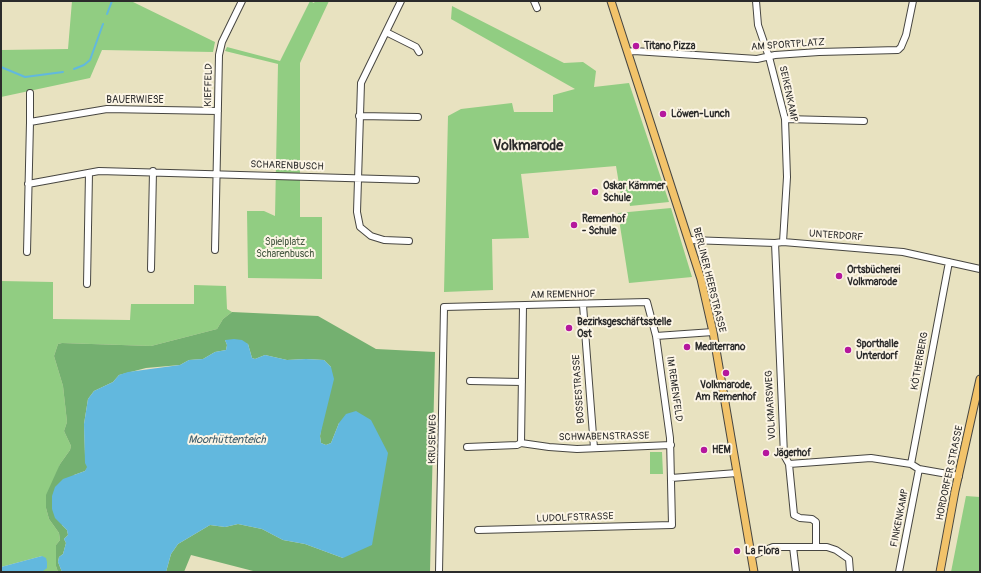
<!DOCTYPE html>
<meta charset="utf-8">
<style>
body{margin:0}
#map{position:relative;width:981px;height:573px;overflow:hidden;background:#e8e2c0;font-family:Pangolin,sans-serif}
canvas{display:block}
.frame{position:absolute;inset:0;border:2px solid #2b2b2b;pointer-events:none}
</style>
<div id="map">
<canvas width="981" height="573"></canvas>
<div class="frame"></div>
</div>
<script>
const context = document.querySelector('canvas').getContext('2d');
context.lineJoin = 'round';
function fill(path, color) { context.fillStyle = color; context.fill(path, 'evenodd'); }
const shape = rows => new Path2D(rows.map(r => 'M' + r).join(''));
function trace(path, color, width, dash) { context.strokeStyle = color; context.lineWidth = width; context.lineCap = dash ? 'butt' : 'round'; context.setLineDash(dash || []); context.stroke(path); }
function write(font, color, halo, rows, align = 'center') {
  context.font = font + ' Pangolin,sans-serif'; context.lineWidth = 4; context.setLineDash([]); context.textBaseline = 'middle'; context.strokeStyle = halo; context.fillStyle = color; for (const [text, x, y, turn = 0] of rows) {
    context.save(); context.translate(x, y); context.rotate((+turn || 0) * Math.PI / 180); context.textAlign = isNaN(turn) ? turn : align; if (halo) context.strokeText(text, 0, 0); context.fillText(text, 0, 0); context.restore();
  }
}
const green = shape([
 [72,1,131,1,215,42,213,52,102,50,90,78,1,97,1,50,68,49],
 [310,1,314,3,315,1,329,1,300,63,300,217,322,217,322,279,248,278,247,211,264,211,275,216,278,64,225,51,227,47,280,61],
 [452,6,564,63,583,62,596,71,594,87,629,83,669,202,630,206,629,201,622,202,616,166,521,174,529,238,492,239,493,290,444,292,448,116,461,109,512,103,514,112,553,112,553,95,575,89,451,19],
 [671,208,692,277,629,283,618,213],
 [1,281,53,282,53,319,130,320,131,304,194,304,194,285,226,286,227,309,232,312,223,319,217,329,151,346,62,343,58,344,54,356,63,386,67,422,64,431,71,446,70,450,60,464,46,508,49,519,59,533,60,540,56,545,56,566,58,572,35,572,43,571,42,556,1,567],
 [650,452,662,452,663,474,650,474],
 [966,496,980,497,980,572,951,572]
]);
const forest = shape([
 [232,312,318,316,376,349,435,352,430,572,257,572,191,555,184,572,166,572,171,554,178,544,210,525,225,527,238,524,262,529,283,540,305,544,343,558,339,423,331,443,326,445,321,443,320,436,331,367,324,360,306,359,287,360,265,355,255,359,252,358,248,344,225,340,227,345,226,350,215,352,203,359,189,360,180,365,146,368,119,375,113,382,94,391,88,399,84,424,85,455,88,467,85,471,74,475,62,525,67,530,68,535,64,539,66,543,63,554,59,557,58,562,62,572,58,572,56,566,56,545,60,540,59,533,49,519,46,508,46,495,60,464,70,450,71,446,64,431,67,422,63,386,54,356,58,344,62,343,151,346,217,329,223,319]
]);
const water = shape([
 [234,339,242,340,248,344,252,358,255,359,265,355,287,360,306,359,324,360,331,367,334,379,320,436,321,443,326,445,331,443,339,423,346,414,356,411,371,420,388,453,372,545,343,558,305,544,283,540,262,529,238,524,225,527,210,525,178,544,171,554,166,572,62,572,58,562,59,557,63,554,66,543,64,539,68,535,67,530,55,518,52,509,52,496,55,487,63,479,85,471,87,467,85,463,84,424,88,399,94,391,113,382,119,375,128,372,180,365,189,360,203,359,215,352,226,350,227,345,225,340],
 [42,556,46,558,47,562,47,568,43,571,1,572,1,567]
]);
const stream = shape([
 [107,14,112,1],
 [1,67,25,77,63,72],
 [74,69,84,65,90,60,103,24]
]);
const minor = shape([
 [401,1,361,83,357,212,360,227,371,236,384,240,409,241],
 [534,1,537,8],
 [756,1,758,25,769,57,785,119,787,177,783,242],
 [386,32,416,47,419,52],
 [628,52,634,51,757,59,775,55,819,52,898,50,901,47,906,35,913,1],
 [359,116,418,117],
 [785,119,864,121],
 [30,122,30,93],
 [28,184,99,171,416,180],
 [690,240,775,243,783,242,903,252,980,269],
 [775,243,784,455,789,464,794,515,800,518,812,519,816,522,816,547],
 [215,250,219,55,222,42,242,1],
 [27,252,30,122,107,109,218,111],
 [151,269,153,171],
 [87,284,89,173],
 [583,305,594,448],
 [470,381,522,382],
 [521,443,523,306],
 [467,447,517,445,521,443,549,447,577,449,671,445],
 [789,464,871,458,911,464,919,469,959,476],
 [911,464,949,262],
 [671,478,737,473],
 [478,530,672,525,670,438,656,336,713,332],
 [793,547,827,547,836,550,849,559,850,572],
 [751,556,773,547,793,547,796,572],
 [439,572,444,307,647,302,656,336],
 [899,572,919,469]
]);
const major = shape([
 [611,1,701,279,713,332,754,572],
 [940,572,955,491,980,379]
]);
const markers = [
 [636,46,4,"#b5179e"],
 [663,114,4,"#b5179e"],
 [595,192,4,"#b5179e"],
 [574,225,4,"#b5179e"],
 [839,276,4,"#b5179e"],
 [569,328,4,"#b5179e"],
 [687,347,4,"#b5179e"],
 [848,350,4,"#b5179e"],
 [726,373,4,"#b5179e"],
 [704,450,4,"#b5179e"],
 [766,453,4,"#b5179e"],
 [737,551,4,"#b5179e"]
];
const streetNames = [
 ["AM SPORTPLATZ",788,45,-4],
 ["KIEFFELD",209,85,-89],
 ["SEIKENKAMP",788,94,78],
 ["BAUERWIESE",135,100],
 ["SCHARENBUSCH",287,166,2],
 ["UNTERDORF",836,236,4],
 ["BERLINER HEERSTRASSE",709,280,76],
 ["AM REMENHOF",563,295,-1],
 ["KÖTHERBERG",920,361,-80],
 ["BOSSESTRASSE",579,389,-94],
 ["IM REMENFELD",674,389,82],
 ["VOLKMARSWEG",771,405,-93],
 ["SCHWABENSTRASSE",604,437,-1],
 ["KRUSEWEG",433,439,-89],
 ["HORDORFER STRASSE",950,473,-78],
 ["LUDOLFSTRASSE",575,518,-2],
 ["FINKENKAMP",900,518,-79]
];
const poiNames = [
 ["Titano Pizza",644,46],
 ["Löwen-Lunch",671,114],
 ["Oskar Kämmer",603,186],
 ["Schule",603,198],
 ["Remenhof",582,219],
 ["- Schule",582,231],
 ["Ortsbücherei",847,270],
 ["Volkmarode",847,282],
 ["Bezirksgeschäftsstelle",577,322],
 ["Ost",577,334],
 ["Sporthalle",856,344],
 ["Unterdorf",856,356],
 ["Mediterrano",695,347],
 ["Volkmarode,",726,385,"center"],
 ["Am Remenhof",726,397,"center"],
 ["HEM",712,450],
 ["Jägerhof",774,453],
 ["La Flora",745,551]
];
const parkNames = [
 ["Spielplatz",285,242],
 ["Scharenbusch",285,254]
];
const waterNames = [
 ["Moorhüttenteich",227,440]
];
const districtNames = [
 ["Volkmarode",528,146]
];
fill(green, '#91cd82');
fill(forest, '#74b070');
fill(water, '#62b8de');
trace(stream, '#62b8de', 2);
trace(minor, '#474641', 8);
trace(major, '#474641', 9);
trace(minor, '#fff', 6);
trace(major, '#f2c36a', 7);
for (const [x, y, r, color] of markers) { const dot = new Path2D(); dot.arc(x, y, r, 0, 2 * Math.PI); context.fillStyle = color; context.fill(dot); trace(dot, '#fcf5e5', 1.5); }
write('10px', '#2b2b2b', '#fcf5e5', streetNames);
write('bold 10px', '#2b2b2b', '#fcf5e5', poiNames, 'left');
write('10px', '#4a5c45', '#fcf5e5', parkNames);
write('italic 11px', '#3e5c6a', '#fcf5e5', waterNames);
write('bold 14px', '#2b2b2b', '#fcf5e5', districtNames);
</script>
